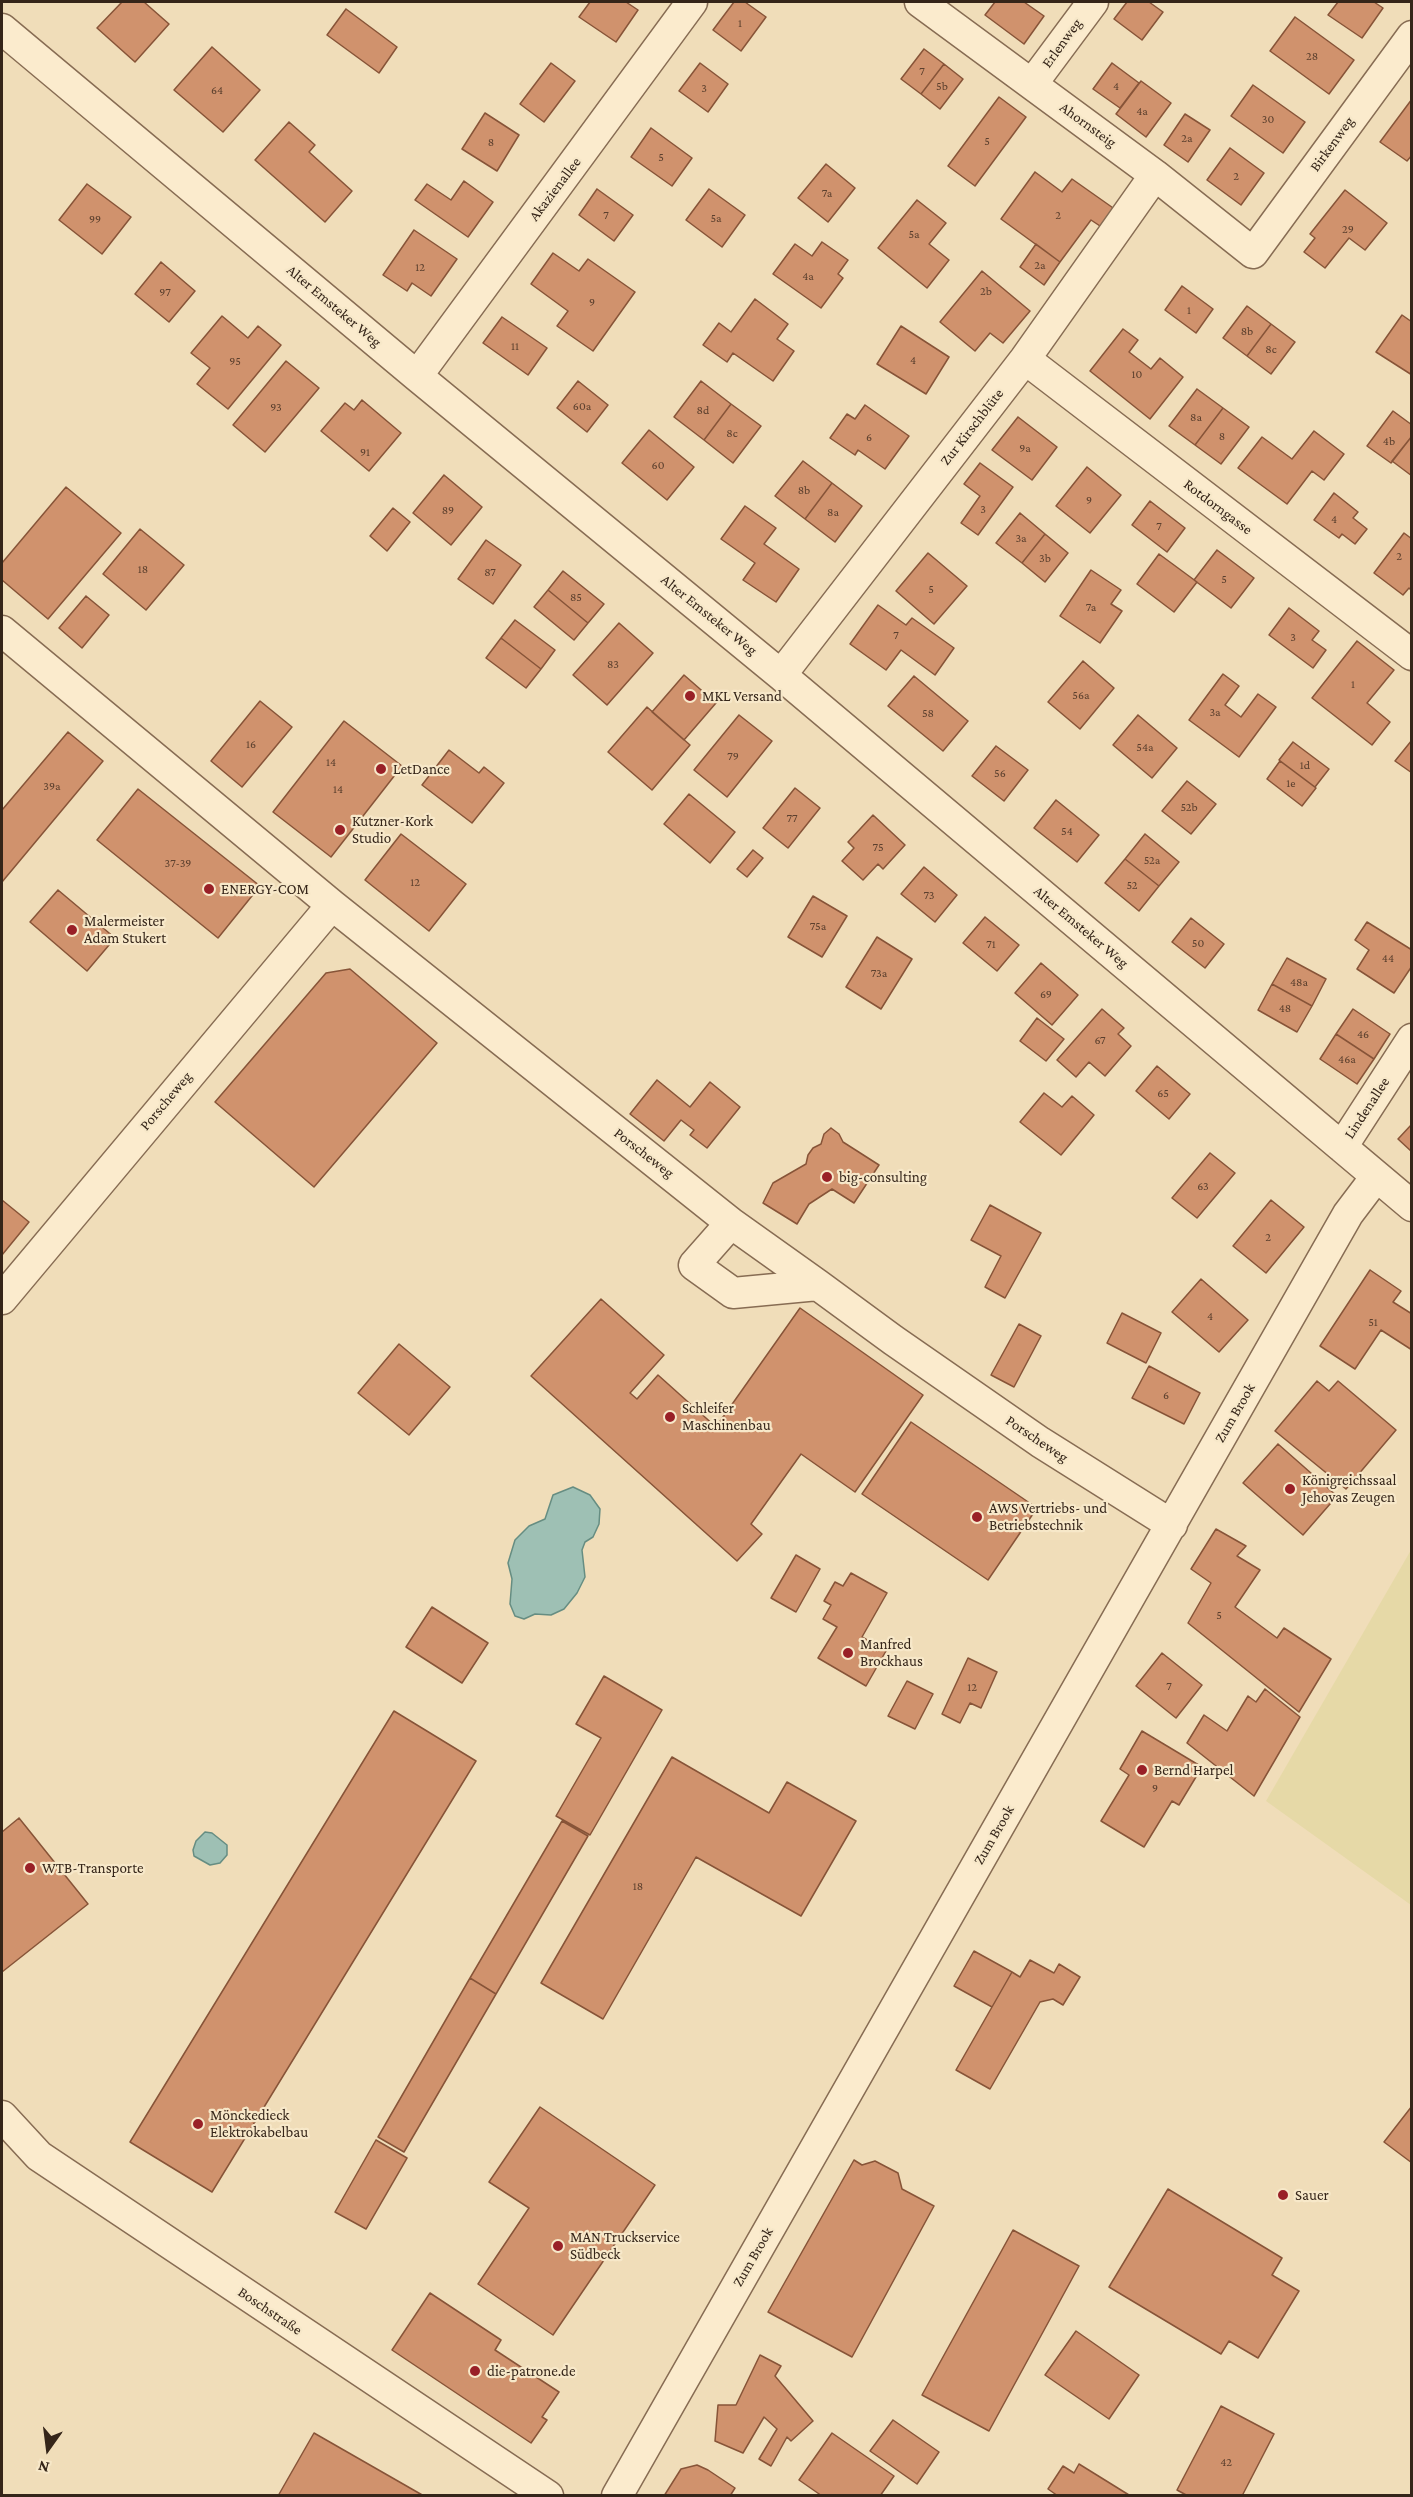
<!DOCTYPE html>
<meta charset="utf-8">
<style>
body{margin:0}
#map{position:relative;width:1413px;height:2497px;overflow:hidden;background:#f0ddb9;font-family:"Crimson Pro",serif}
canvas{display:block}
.frame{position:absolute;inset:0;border:3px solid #352519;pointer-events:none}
.north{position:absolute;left:18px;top:2419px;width:60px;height:60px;-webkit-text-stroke:4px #f7e8c9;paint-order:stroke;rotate:194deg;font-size:16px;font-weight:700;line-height:24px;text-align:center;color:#352519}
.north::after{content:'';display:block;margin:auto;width:21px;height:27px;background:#352519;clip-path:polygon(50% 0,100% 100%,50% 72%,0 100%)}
</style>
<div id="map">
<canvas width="1413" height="2497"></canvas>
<div class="frame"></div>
<div class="north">N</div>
</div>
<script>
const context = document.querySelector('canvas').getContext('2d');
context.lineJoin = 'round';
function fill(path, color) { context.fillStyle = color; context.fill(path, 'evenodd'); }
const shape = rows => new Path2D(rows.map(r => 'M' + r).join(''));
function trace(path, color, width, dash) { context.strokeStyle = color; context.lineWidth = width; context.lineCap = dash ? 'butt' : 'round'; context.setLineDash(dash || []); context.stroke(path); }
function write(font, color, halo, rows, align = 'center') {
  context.font = font + ' "Crimson Pro",serif'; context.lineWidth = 4.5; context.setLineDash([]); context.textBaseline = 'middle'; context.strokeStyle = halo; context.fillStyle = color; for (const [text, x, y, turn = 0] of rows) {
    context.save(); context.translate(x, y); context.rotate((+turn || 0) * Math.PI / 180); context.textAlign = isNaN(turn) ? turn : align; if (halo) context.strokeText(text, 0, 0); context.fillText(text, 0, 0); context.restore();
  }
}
const farmland = shape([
 [1411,1550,1411,1905,1266,1801]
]);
const water = shape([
 [573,1487,590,1495,600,1509,599,1524,593,1537,585,1542,582,1550,585,1577,577,1593,564,1609,551,1615,535,1614,524,1619,515,1616,510,1604,512,1579,508,1563,515,1540,529,1526,545,1519,553,1495,573,1487],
 [205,1832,212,1833,227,1845,227,1855,220,1863,210,1865,194,1856,193,1850,196,1841,205,1832]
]);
const building = shape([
 [122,2,144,2,169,24,135,62,97,28,122,2],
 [590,2,626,2,638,10,616,42,579,17,590,2],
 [734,2,745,2,766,17,741,51,713,30,734,2],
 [995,2,1024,2,1044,16,1024,44,985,15,995,2],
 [1127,2,1149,2,1163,12,1142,40,1114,19,1127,2],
 [1338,2,1374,2,1383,8,1362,38,1328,15,1338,2],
 [346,9,397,47,379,73,327,35,346,9],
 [1295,17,1354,60,1329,94,1270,51,1295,17],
 [212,47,260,90,223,132,174,90,212,47],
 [924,49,944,64,921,94,901,79,924,49],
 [551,63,575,81,544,122,520,104,551,63],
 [700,63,728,84,708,112,679,91,700,63],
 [1112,63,1139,83,1120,108,1093,89,1112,63],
 [944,64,963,79,940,109,921,94,944,64],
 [1141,81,1171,103,1146,137,1116,114,1141,81],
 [1253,85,1305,122,1283,153,1231,116,1253,85],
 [999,97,1026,117,975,186,948,166,999,97],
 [1412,99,1412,155,1407,161,1380,142,1412,99],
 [485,113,519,135,497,171,462,149,485,113],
 [1185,114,1210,130,1188,162,1164,145,1185,114],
 [289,122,315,145,309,152,352,191,325,222,255,160,289,122],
 [651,128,692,158,672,186,631,157,651,128],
 [1230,148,1264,173,1241,205,1207,180,1230,148],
 [826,164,855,188,828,222,798,198,826,164],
 [1035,172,1062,192,1072,179,1116,210,1103,228,1091,220,1060,262,1001,219,1035,172],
 [464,181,493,202,468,237,415,200,427,184,451,200,464,181],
 [87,184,131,217,102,254,59,220,87,184],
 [597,189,633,215,614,241,579,215,597,189],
 [709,189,745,215,722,247,686,220,709,189],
 [1345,190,1387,223,1365,250,1349,238,1325,268,1304,252,1315,238,1310,234,1345,190],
 [917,200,946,223,929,244,949,260,927,288,878,248,917,200],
 [414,230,457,259,431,296,412,283,407,291,383,275,414,230],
 [822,242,848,260,838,274,843,278,821,308,773,274,795,244,812,256,822,242],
 [1036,244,1060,262,1044,285,1020,267,1036,244],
 [553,253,579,271,588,259,635,292,593,351,557,326,568,311,531,284,553,253],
 [161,262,195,291,169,322,135,294,161,262],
 [982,271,1030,311,1003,343,990,333,975,351,940,322,982,271],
 [1182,286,1213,309,1196,333,1165,310,1182,286],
 [755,299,788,324,777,339,794,351,773,381,733,353,727,362,703,345,719,323,731,332,755,299],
 [1247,306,1271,324,1247,356,1223,338,1247,306],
 [1402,315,1412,322,1412,375,1376,352,1402,315],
 [222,316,248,338,258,326,281,345,228,409,197,384,210,368,191,353,222,316],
 [502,317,547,348,528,375,483,343,502,317],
 [1271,324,1295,342,1271,374,1247,356,1271,324],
 [901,326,949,357,926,394,877,364,901,326],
 [1123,329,1138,340,1129,352,1151,369,1160,358,1183,377,1150,419,1090,371,1123,329],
 [286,361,319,388,265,452,233,425,286,361],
 [578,381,608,405,587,432,557,408,578,381],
 [701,381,731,404,704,440,674,417,701,381],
 [1197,389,1223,408,1195,445,1169,426,1197,389],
 [362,400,401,433,369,471,321,431,345,403,354,410,362,400],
 [731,404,761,426,733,463,704,440,731,404],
 [865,405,909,436,885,469,858,450,855,455,830,438,847,414,855,419,865,405],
 [1223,408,1249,427,1221,464,1195,445,1223,408],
 [1393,411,1412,425,1412,436,1391,463,1367,446,1393,411],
 [1018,417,1057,447,1032,480,992,450,1018,417],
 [649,430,694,467,667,500,622,463,649,430],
 [1314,431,1344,454,1324,480,1312,471,1287,504,1238,468,1262,437,1292,459,1314,431],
 [1412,436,1412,476,1392,461,1412,436],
 [803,461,832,483,805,519,775,496,803,461],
 [980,463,1013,487,978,535,961,523,980,496,964,484,980,463],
 [1087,467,1121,495,1090,533,1056,506,1087,467],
 [444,475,482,507,451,545,413,513,444,475],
 [832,483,862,506,835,542,805,519,832,483],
 [66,487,121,533,48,619,2,580,2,563,66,487],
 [1334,493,1358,512,1353,518,1367,529,1355,544,1342,534,1339,538,1314,520,1334,493],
 [1150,501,1185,528,1167,552,1132,525,1150,501],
 [745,506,776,528,764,544,799,569,776,602,743,580,755,563,721,539,745,506],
 [393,508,410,522,387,551,370,536,393,508],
 [1020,513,1045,534,1022,563,996,543,1020,513],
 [140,529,184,565,146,610,103,574,140,529],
 [1404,533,1412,539,1412,591,1409,588,1403,595,1374,573,1404,533],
 [1045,534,1068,553,1045,582,1022,563,1045,534],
 [486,540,521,565,493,604,458,579,486,540],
 [1217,550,1254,578,1231,608,1194,580,1217,550],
 [928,553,967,586,934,624,896,591,928,553],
 [1159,554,1197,582,1174,612,1137,584,1159,554],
 [1091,570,1121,590,1111,604,1122,611,1100,643,1060,616,1091,570],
 [563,571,604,604,588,623,548,590,563,571],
 [548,590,588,623,574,640,534,607,548,590],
 [86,596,109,615,82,648,59,628,86,596],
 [878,605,906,625,912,618,954,648,935,675,901,650,886,670,850,644,878,605],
 [1289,608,1319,631,1312,640,1326,650,1313,668,1269,635,1289,608],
 [515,620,555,650,541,669,501,638,515,620],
 [619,623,653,653,607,705,573,675,619,623],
 [501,638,541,669,526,688,486,658,501,638],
 [1357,641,1394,670,1367,703,1390,722,1372,745,1312,698,1357,641],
 [1083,661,1114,688,1080,729,1048,702,1083,661],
 [1223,674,1239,686,1225,705,1241,717,1258,694,1276,707,1239,757,1189,720,1223,674],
 [684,675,716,703,684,740,652,712,684,675],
 [914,676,968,721,943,751,888,706,914,676],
 [260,701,292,727,242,787,211,761,260,701],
 [647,707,690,745,652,790,608,752,647,707],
 [739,715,772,741,727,797,694,770,739,715],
 [1138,715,1177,748,1152,778,1113,745,1138,715],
 [344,721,402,766,331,857,273,812,344,721],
 [68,732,103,761,2,882,2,810,68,732],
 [1412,740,1412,773,1395,761,1412,740],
 [1293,742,1329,769,1315,787,1279,760,1293,742],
 [996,746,1028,770,1004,801,972,776,996,746],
 [449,750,479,773,484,767,504,783,472,823,422,785,449,750],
 [1280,761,1316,788,1302,806,1267,779,1280,761],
 [1187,781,1216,804,1191,834,1162,811,1187,781],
 [795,788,820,808,788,848,763,828,795,788],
 [138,789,260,886,218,938,97,840,138,789],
 [689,794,735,832,710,863,664,824,689,794],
 [1056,800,1099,835,1077,862,1034,828,1056,800],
 [873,815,905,845,883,869,878,864,863,880,842,861,854,848,848,842,873,815],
 [401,834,466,884,429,931,365,880,401,834],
 [1145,834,1179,862,1159,886,1125,859,1145,834],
 [753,850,763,858,747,877,737,869,753,850],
 [1125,859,1159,886,1139,911,1105,883,1125,859],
 [924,867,957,895,935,922,901,894,924,867],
 [58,890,115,938,87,971,30,922,58,890],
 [813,896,847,916,822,957,788,937,813,896],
 [985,917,1019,945,997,971,963,943,985,917],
 [1191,918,1224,944,1205,968,1172,942,1191,918],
 [1367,922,1412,950,1412,966,1394,993,1357,969,1369,950,1355,940,1367,922],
 [877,937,912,959,881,1009,846,987,877,937],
 [1287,958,1326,979,1312,1006,1272,984,1287,958],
 [1041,963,1078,995,1052,1025,1015,993,1041,963],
 [350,969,437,1043,314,1187,215,1102,326,973,350,969],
 [1272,984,1312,1006,1297,1032,1258,1010,1272,984],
 [1102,1009,1124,1028,1118,1034,1131,1046,1105,1076,1089,1062,1076,1077,1057,1060,1102,1009],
 [1353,1009,1390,1034,1374,1059,1336,1034,1353,1009],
 [1037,1018,1064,1039,1046,1061,1020,1041,1037,1018],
 [1336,1034,1374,1059,1357,1084,1320,1059,1336,1034],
 [1157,1066,1190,1094,1169,1119,1136,1091,1157,1066],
 [657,1080,690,1107,710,1082,740,1107,707,1148,690,1135,694,1130,681,1120,664,1141,630,1114,657,1080],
 [1044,1093,1062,1107,1072,1096,1094,1115,1061,1155,1020,1122,1044,1093],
 [1412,1124,1412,1152,1398,1139,1412,1124],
 [831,1128,839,1134,843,1142,879,1165,854,1203,832,1189,809,1204,797,1224,763,1203,773,1183,806,1164,808,1155,813,1148,821,1144,824,1134,831,1128],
 [1210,1153,1235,1173,1197,1218,1172,1198,1210,1153],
 [2,1200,29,1222,2,1255,2,1200],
 [1271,1200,1304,1227,1266,1273,1233,1246,1271,1200],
 [990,1205,1041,1233,1005,1298,985,1287,1001,1256,971,1240,990,1205],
 [1370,1270,1401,1291,1393,1302,1412,1314,1412,1350,1381,1330,1355,1369,1320,1346,1370,1270],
 [1201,1279,1248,1320,1219,1352,1172,1312,1201,1279],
 [601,1299,664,1355,630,1393,637,1399,658,1375,716,1427,800,1308,923,1395,855,1492,801,1454,751,1524,762,1534,737,1561,531,1376,601,1299],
 [1122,1313,1161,1333,1146,1363,1107,1343,1122,1313],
 [1019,1324,1041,1336,1014,1387,991,1375,1019,1324],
 [399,1344,450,1387,409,1435,358,1393,399,1344],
 [1149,1366,1200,1393,1184,1424,1132,1398,1149,1366],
 [1317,1381,1329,1391,1338,1381,1396,1430,1346,1489,1275,1431,1317,1381],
 [911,1422,1037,1508,988,1580,862,1494,911,1422],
 [1278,1444,1337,1496,1303,1535,1243,1483,1278,1444],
 [1216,1529,1246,1546,1237,1556,1260,1570,1235,1607,1277,1638,1284,1628,1331,1659,1299,1712,1188,1623,1211,1583,1191,1569,1216,1529],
 [796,1555,820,1569,796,1612,771,1598,796,1555],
 [851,1573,887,1593,862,1637,886,1651,866,1686,818,1658,837,1627,823,1619,831,1605,824,1601,835,1582,843,1586,851,1573],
 [432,1607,488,1643,462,1683,406,1647,432,1607],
 [1162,1653,1202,1685,1176,1718,1136,1686,1162,1653],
 [968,1658,997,1672,981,1708,970,1703,960,1723,942,1714,968,1658],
 [604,1676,662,1710,590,1835,556,1816,601,1738,576,1724,604,1676],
 [907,1681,933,1694,915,1729,888,1716,907,1681],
 [1265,1689,1300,1717,1254,1796,1187,1743,1204,1715,1227,1731,1248,1696,1256,1702,1265,1689],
 [394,1711,476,1761,212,2192,130,2142,394,1711],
 [1142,1731,1202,1767,1179,1805,1172,1801,1144,1847,1101,1821,1129,1775,1120,1769,1142,1731],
 [672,1757,769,1813,787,1782,856,1821,801,1916,696,1857,603,2019,541,1983,672,1757],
 [19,1818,88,1904,2,1972,2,1832,19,1818],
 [562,1821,588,1836,496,1994,470,1978,562,1821],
 [974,1951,1012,1972,992,2007,954,1986,974,1951],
 [1030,1960,1054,1973,1059,1964,1080,1977,1063,2005,1053,1999,1040,2002,990,2089,956,2070,1012,1972,1020,1977,1030,1960],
 [470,1978,496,1994,404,2152,378,2137,470,1978],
 [1412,2106,1412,2163,1384,2142,1412,2106],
 [540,2107,655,2185,553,2335,478,2284,529,2208,489,2182,540,2107],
 [376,2140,407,2158,366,2229,335,2212,376,2140],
 [854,2160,862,2165,875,2161,898,2173,902,2189,934,2206,852,2357,768,2312,854,2160],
 [1168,2189,1282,2258,1272,2275,1299,2291,1258,2358,1229,2341,1221,2354,1109,2287,1168,2189],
 [1013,2230,1079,2266,989,2431,922,2395,1013,2230],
 [430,2293,501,2340,495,2350,559,2392,542,2417,547,2420,531,2443,392,2350,430,2293],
 [1076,2331,1139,2375,1109,2419,1045,2375,1076,2331],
 [760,2355,781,2366,775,2376,813,2421,791,2441,787,2437,771,2466,759,2459,777,2429,764,2417,743,2453,715,2441,718,2405,736,2405,760,2355],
 [1221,2406,1274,2434,1242,2496,1188,2496,1177,2490,1221,2406],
 [893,2420,939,2452,917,2484,870,2451,893,2420],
 [314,2433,424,2496,278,2496,314,2433],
 [832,2433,894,2476,880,2496,822,2496,799,2480,832,2433],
 [1079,2464,1129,2495,1128,2496,1058,2496,1048,2489,1063,2466,1074,2473,1079,2464],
 [697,2465,708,2470,735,2488,730,2496,664,2496,681,2469,697,2465]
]);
const minor = shape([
 [920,2,1155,175,1253,253,1412,36],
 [2,29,417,376,781,675,1412,1206],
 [1032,84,1093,2],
 [1025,359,1412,655],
 [417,376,692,2],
 [2,631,332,905,731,1223],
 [781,675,1025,359,1155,175],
 [1342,1147,1412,1039],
 [818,1285,733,1293,694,1265,731,1223,818,1285,893,1340,1040,1442,1172,1525],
 [2,1299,332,905],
 [2,2116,39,2156,548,2496],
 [617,2496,1348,1214,1376,1177]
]);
const markers = [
 [690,696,6,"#992027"],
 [381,769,6,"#992027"],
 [340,830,6,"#992027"],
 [209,889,6,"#992027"],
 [72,930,6,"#992027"],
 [827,1177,6,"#992027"],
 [670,1417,6,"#992027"],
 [1290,1489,6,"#992027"],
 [977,1517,6,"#992027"],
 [848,1653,6,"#992027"],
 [1142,1770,6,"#992027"],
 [30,1868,6,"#992027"],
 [198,2124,6,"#992027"],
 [1283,2195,6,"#992027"],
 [558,2246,6,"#992027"],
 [475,2371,6,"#992027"]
];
const numberNames = [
 ["1",740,23],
 ["28",1312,56],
 ["7",922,71],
 ["5b",942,86],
 ["4",1116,86],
 ["3",704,88],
 ["64",217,90],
 ["4a",1142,111],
 ["30",1268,119],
 ["2a",1187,138],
 ["5",987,141],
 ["8",491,142],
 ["5",661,157],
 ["2",1236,176],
 ["7a",827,193],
 ["7",606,215],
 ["2",1058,215],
 ["5a",716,218],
 ["99",95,219],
 ["29",1348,229],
 ["5a",914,234],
 ["2a",1040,265],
 ["12",420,267],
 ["4a",808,276],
 ["2b",986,291],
 ["97",165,292],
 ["9",592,302],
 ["1",1189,310],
 ["8b",1247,331],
 ["11",515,346],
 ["8c",1271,349],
 ["4",913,360],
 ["95",235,361],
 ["10",1137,374],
 ["60a",582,406],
 ["93",276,407],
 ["8d",703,410],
 ["8a",1196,417],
 ["8c",732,433],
 ["8",1222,436],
 ["6",869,437],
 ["4b",1389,441],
 ["9a",1025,448],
 ["91",365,452],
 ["60",658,465],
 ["8b",804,490],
 ["9",1089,500],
 ["3",983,509],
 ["89",448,510],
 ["8a",833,512],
 ["4",1334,519],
 ["7",1159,526],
 ["3a",1021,538],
 ["2",1399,556],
 ["3b",1045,558],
 ["18",143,569],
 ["87",490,572],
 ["5",1224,579],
 ["5",931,589],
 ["85",576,597],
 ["7a",1091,607],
 ["7",896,635],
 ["3",1293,637],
 ["83",613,664],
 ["1",1353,684],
 ["56a",1081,695],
 ["3a",1215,712],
 ["58",928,713],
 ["16",251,744],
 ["54a",1145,747],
 ["79",733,756],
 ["14",331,762],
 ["1d",1305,765],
 ["56",1000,773],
 ["1e",1291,783],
 ["39a",52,786],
 ["14",338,789],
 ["52b",1189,807],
 ["77",792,818],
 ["54",1067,831],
 ["75",878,847],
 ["52a",1152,860],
 ["37-39",178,863],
 ["12",415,882],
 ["52",1132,885],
 ["73",929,895],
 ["75a",818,926],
 ["50",1198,943],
 ["71",991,944],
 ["44",1388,958],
 ["73a",879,973],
 ["48a",1299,982],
 ["69",1046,994],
 ["48",1285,1008],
 ["46",1363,1034],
 ["67",1100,1040],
 ["46a",1347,1059],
 ["65",1163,1093],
 ["63",1203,1186],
 ["2",1268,1237],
 ["4",1210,1316],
 ["51",1373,1322],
 ["6",1166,1395],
 ["5",1219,1615],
 ["7",1169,1686],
 ["12",972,1687],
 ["9",1155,1788],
 ["18",638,1886],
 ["42",1226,2462]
];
const streetNames = [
 ["Erlenweg",1062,43,-54],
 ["Ahornsteig",1088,125,36],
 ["Birkenweg",1332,144,-54],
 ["Akazienallee",555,189,-53],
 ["Alter Emsteker Weg",334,306,40],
 ["Zur Kirschblüte",972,427,-52],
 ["Rotdorngasse",1218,507,37],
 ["Alter Emsteker Weg",709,615,39],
 ["Alter Emsteker Weg",1081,927,40],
 ["Porscheweg",166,1101,-50],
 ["Lindenallee",1367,1108,-57],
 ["Porscheweg",644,1153,38],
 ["Zum Brook",1235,1413,-60],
 ["Porscheweg",1037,1439,34],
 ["Zum Brook",994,1835,-60],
 ["Zum Brook",753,2257,-60],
 ["Boschstraße",270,2311,34]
];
const poiNames = [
 ["MKL Versand",702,696],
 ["LetDance",393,769],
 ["Kutzner-Kork",352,821],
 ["Studio",352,838],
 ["ENERGY-COM",221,889],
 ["Malermeister",84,921],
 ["Adam Stukert",84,938],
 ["big-consulting",839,1177],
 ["Schleifer",682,1408],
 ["Maschinenbau",682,1425],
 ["Königreichssaal",1302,1480],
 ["Jehovas Zeugen",1302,1497],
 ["AWS Vertriebs- und",989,1508],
 ["Betriebstechnik",989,1525],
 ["Manfred",860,1644],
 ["Brockhaus",860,1661],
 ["Bernd Harpel",1154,1770],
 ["WTB-Transporte",42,1868],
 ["Mönckedieck",210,2115],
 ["Elektrokabelbau",210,2132],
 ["Sauer",1295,2195],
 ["MAN Truckservice",570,2237],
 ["Südbeck",570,2254],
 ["die-patrone.de",487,2371]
];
fill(farmland, '#e6d9a7');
fill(water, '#9ec0b4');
trace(water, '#668d82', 1.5);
fill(building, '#d0926d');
trace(building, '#875438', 1.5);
trace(minor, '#876c53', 33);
trace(minor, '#fbebcd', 30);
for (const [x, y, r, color] of markers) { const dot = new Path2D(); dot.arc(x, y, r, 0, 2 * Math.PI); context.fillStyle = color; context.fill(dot); trace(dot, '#f7e8c9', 2); }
write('12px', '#5c402e', null, numberNames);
write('15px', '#352519', '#f7e8c9', streetNames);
write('15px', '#352519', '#f7e8c9', poiNames, 'left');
</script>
